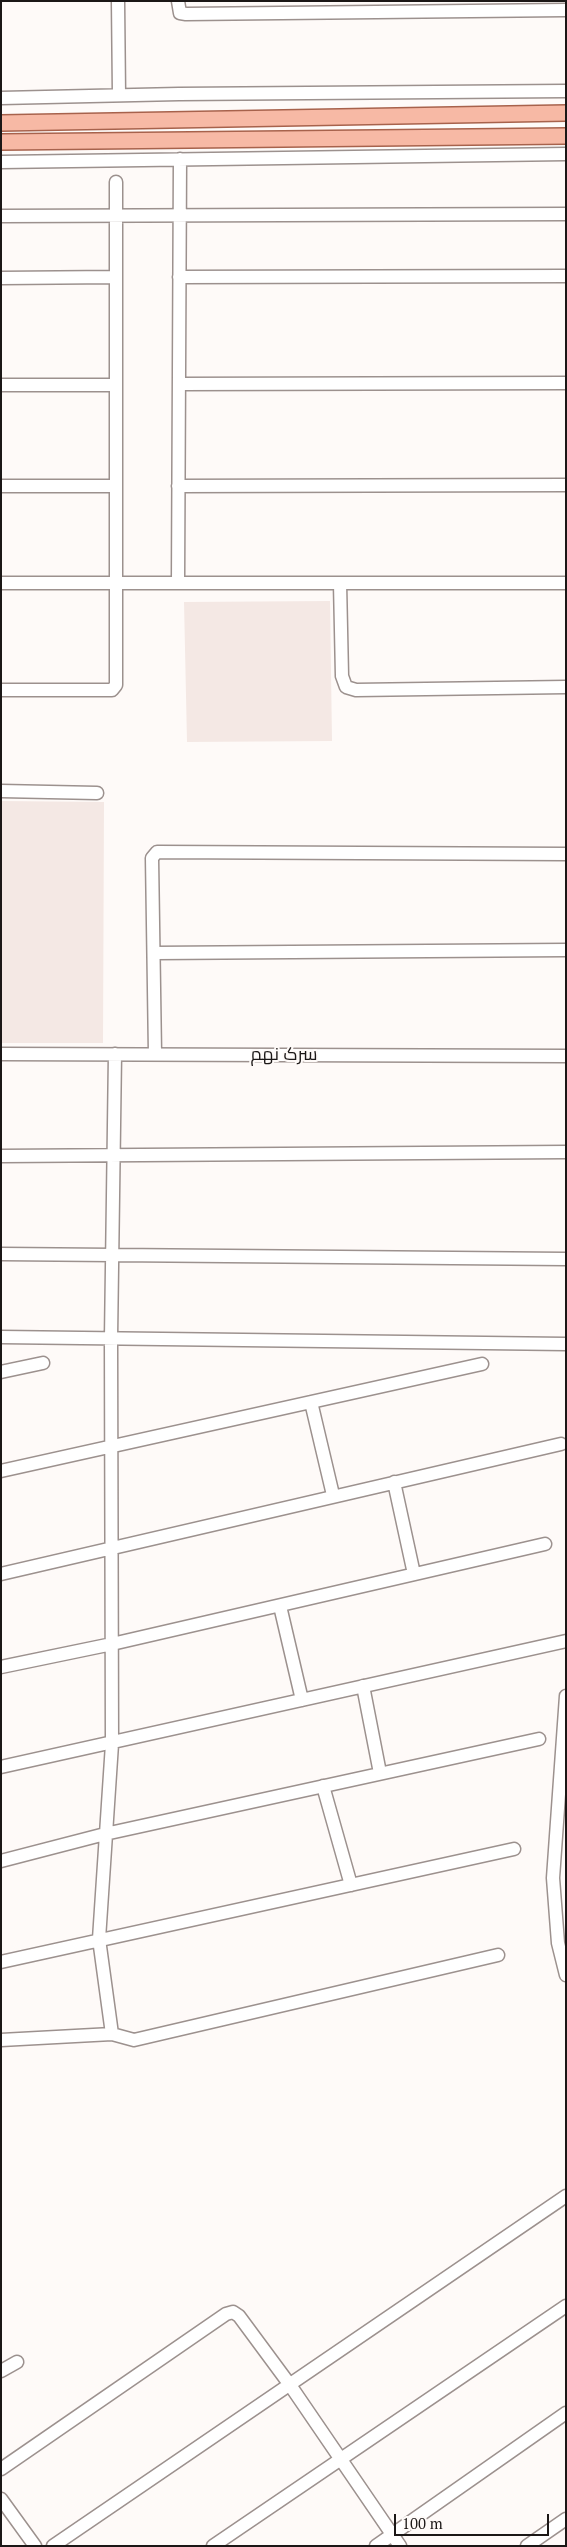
<!DOCTYPE html>
<meta charset="utf-8">
<style>
body{margin:0}
#map{position:relative;width:567px;height:2547px;overflow:hidden;background:#fefaf8;font-family:"PT Serif",serif}
canvas{display:block}
.frame{position:absolute;inset:0;border:2px solid #1b1716;pointer-events:none}
.scale{position:absolute;left:394px;top:2514px;width:155px;height:22px;box-sizing:border-box;border:2px solid #1b1716;border-top:0;padding-left:6px;font-size:15px;line-height:18px;white-space:nowrap;color:#1b1716;-webkit-text-stroke:4px #fefaf8;paint-order:stroke}
</style>
<div id="map">
<canvas width="567" height="2547"></canvas>
<div class="frame"></div>
<div class="scale">100 m</div>
</div>
<script>
const context = document.querySelector('canvas').getContext('2d');
context.lineJoin = 'round';
function fill(path, color) { context.fillStyle = color; context.fill(path, 'evenodd'); }
const shape = rows => new Path2D(rows.map(r => 'M' + r).join(''));
function trace(path, color, width, dash) { context.strokeStyle = color; context.lineWidth = width; context.lineCap = dash ? 'butt' : 'round'; context.setLineDash(dash || []); context.stroke(path); }
function write(font, color, halo, rows, align = 'center') {
  context.font = font + ' "PT Serif",Cairo,serif'; context.lineWidth = 4; context.setLineDash([]); context.textBaseline = 'middle'; context.strokeStyle = halo; context.fillStyle = color; for (const [text, x, y, turn = 0] of rows) {
    context.save(); context.translate(x, y); context.rotate((+turn || 0) * Math.PI / 180); context.textAlign = isNaN(turn) ? turn : align; if (halo) context.strokeText(text, 0, 0); context.fillText(text, 0, 0); context.restore();
  }
}
const built = shape([
 [330,601,332,741,187,742,184,602],
 [1,801,104,802,103,1043,1,1043]
]);
const minor = shape([
 [118,1,119,95],
 [178,1,180,13,186,14,566,10],
 [1,98,179,94,566,91],
 [1,162,566,154],
 [1,216,566,214],
 [179,277,566,276],
 [1,278,115,277],
 [179,384,566,383],
 [1,385,115,385],
 [1,486,114,486],
 [178,486,566,485],
 [1,583,566,583],
 [178,583,180,159],
 [340,583,342,676,346,687,356,690,566,687],
 [1,690,112,690,116,685,116,182],
 [1,791,97,793],
 [155,953,566,950],
 [1,1054,566,1056],
 [155,1054,152,858,157,852,566,854],
 [1,1156,566,1152],
 [1,1254,566,1259],
 [1,1337,566,1344],
 [1,1372,43,1363],
 [311,1402,333,1495],
 [1,1471,482,1364],
 [394,1482,414,1574],
 [1,1574,561,1444],
 [280,1606,302,1700],
 [1,1667,112,1644,545,1544],
 [363,1686,380,1773],
 [566,1696,553,1878,558,1943,566,1975],
 [1,1767,566,1641],
 [323,1786,351,1885],
 [1,1861,105,1834,539,1739],
 [1,1962,514,1849],
 [112,2034,99,1939,112,1744,111,1338,115,1054],
 [1,2040,112,2034,134,2040,498,1955],
 [1,2371,17,2362],
 [1,2469,226,2314,233,2312,239,2316,290,2385,400,2546],
 [1,2499,35,2546],
 [53,2546,566,2196],
 [213,2546,566,2306],
 [376,2546,566,2413],
 [527,2546,566,2519]
]);
const major = shape([
 [1,123,566,113],
 [1,142,566,136]
]);
const streetNames = [
 ["سرک نهم",284,1055]
];
fill(built, '#f4e8e4');
trace(minor, '#9c918e', 15);
trace(major, '#a7624c', 18);
trace(minor, '#fff', 12);
trace(major, '#f7b9a5', 15);
write('18px', '#1b1716', '#fefaf8', streetNames);
</script>
